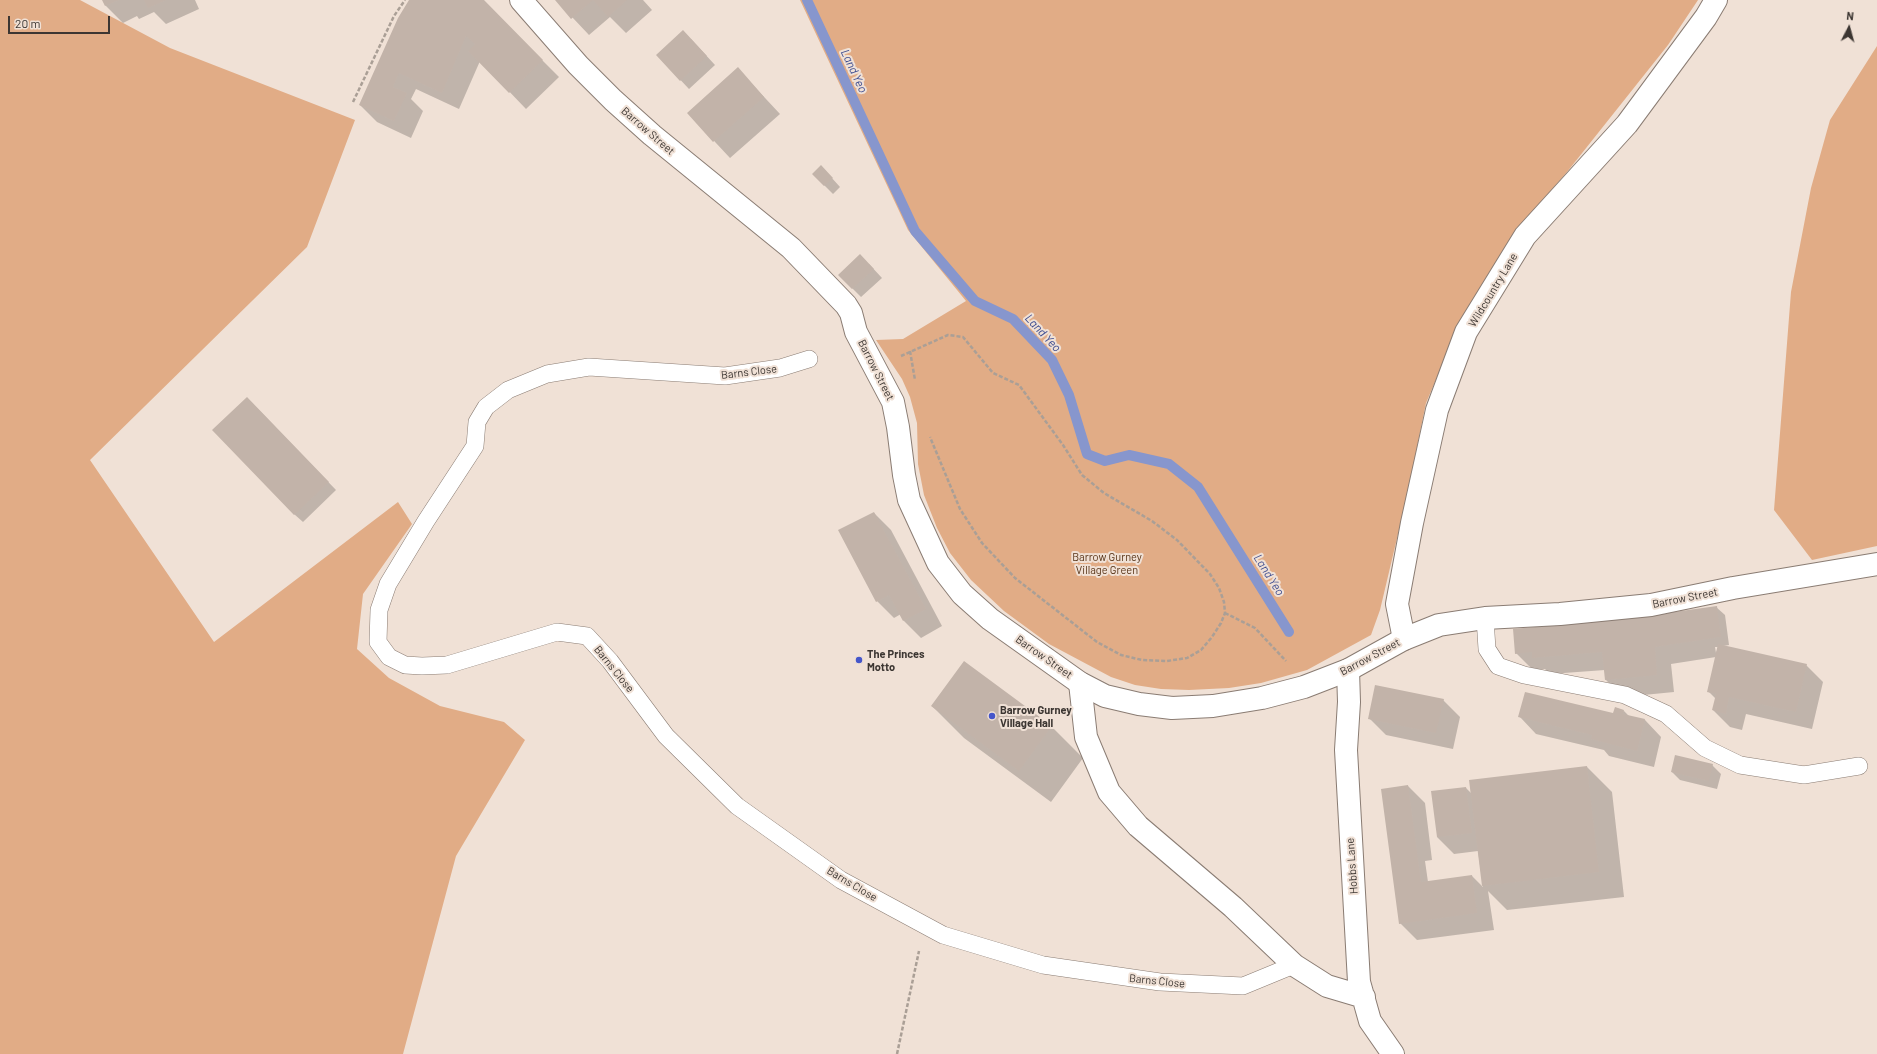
<!DOCTYPE html>
<style>
body{margin:0}
#map{position:relative;width:1877px;height:1054px;overflow:hidden;background:#f0e1d6;font-family:Barlow,sans-serif}
canvas{display:block}
.north{position:absolute;left:1829px;top:8px;width:40px;height:40px;-webkit-text-stroke:3px #f0e1d6;paint-order:stroke;rotate:6deg;font-size:11px;font-weight:700;line-height:16px;text-align:center;color:#3c3632}
.north::after{content:'';display:block;margin:auto;width:14px;height:18px;background:#3c3632;clip-path:polygon(50% 0,100% 100%,50% 72%,0 100%)}
.scale{position:absolute;left:8px;top:16px;width:102px;height:18px;box-sizing:border-box;border:2px solid #3c3632;border-top:0;padding-left:5px;font-size:12px;line-height:14px;white-space:nowrap;color:#3c3632;-webkit-text-stroke:3px #f0e1d6;paint-order:stroke}
</style>
<div id="map">
<canvas width="1877" height="1054"></canvas>
<div class="north">N</div>
<div class="scale">20 m</div>
</div>
<script>
const context = document.querySelector('canvas').getContext('2d');
context.lineJoin = 'round';
function fill(path, color) { context.fillStyle = color; context.fill(path, 'evenodd'); }
const shape = rows => new Path2D(rows.map(r => 'M' + r).join(''));
function trace(path, color, width, dash) { context.strokeStyle = color; context.lineWidth = width; context.lineCap = dash ? 'butt' : 'round'; context.setLineDash(dash || []); context.stroke(path); }
function write(font, color, halo, rows, align = 'center') {
  context.font = font + ' Barlow,sans-serif'; context.lineWidth = 4; context.setLineDash([]); context.textBaseline = 'middle'; context.strokeStyle = halo; context.fillStyle = color; for (const [text, x, y, turn = 0] of rows) {
    context.save(); context.translate(x, y); context.rotate((+turn || 0) * Math.PI / 180); context.textAlign = isNaN(turn) ? turn : align; if (halo) context.strokeText(text, 0, 0); context.fillText(text, 0, 0); context.restore();
  }
}
const green = shape([
 [0,0,80,0,170,48,355,120,307,247,90,460,214,642,398,502,412,524,363,594,357,649,389,678,440,706,504,722,525,740,456,856,403,1054,0,1054],
 [800,0,1698,0,1668,45,1567,172,1515,232,1454,337,1426,403,1407,496,1380,610,1371,635,1307,670,1261,683,1229,688,1189,690,1161,689,1135,685,1111,677,1049,644,1004,611,971,580,950,553,937,528,924,495,918,464,917,423,910,397,902,379,876,340,903,339,966,301,908,230],
 [1877,46,1877,546,1812,560,1774,510,1791,292,1811,188,1830,120]
]);
const shadow = shape([
 [103,0,195,0,199,9,166,24,154,12,139,19,137,16,123,23,106,6],
 [411,0,482,0,559,77,526,109,480,61,459,109,416,89,411,99,423,111,411,138,377,122,360,105],
 [556,0,643,0,652,10,626,33,610,17,589,35],
 [691,39,715,65,689,89,657,55],
 [738,69,780,114,730,158,688,113],
 [821,166,840,187,833,194,813,174],
 [869,264,882,278,861,297,839,275],
 [255,406,336,490,303,522,294,514],
 [874,513,891,530,942,626,921,638,904,621,901,614,894,618,877,601],
 [1716,607,1725,615,1729,645,1723,646,1806,665,1823,682,1812,729,1746,714,1742,730,1730,727,1713,710,1716,699,1708,691,1716,657,1671,664,1674,692,1623,697,1606,680,1605,670,1550,674,1545,669,1533,670,1516,653,1623,620],
 [1715,647,1718,647,1716,653],
 [964,662,1052,727,1083,758,1051,802,964,738,932,706],
 [1443,700,1460,717,1453,749,1386,735,1369,718],
 [1624,711,1630,717,1645,720,1661,737,1654,767,1609,756,1604,750,1536,734,1520,717,1614,714],
 [1712,765,1721,774,1717,789,1680,780,1672,772],
 [1587,767,1612,792,1624,897,1507,910,1488,891,1494,930,1417,940,1400,923,1408,786,1425,803,1432,860,1425,861,1428,882,1472,876,1483,887,1478,851,1454,854,1437,837,1466,788,1472,794]
]);
const stream = shape([
 [807,0,915,231,975,301,1013,319,1052,360,1069,395,1087,454,1105,461,1129,455,1169,464,1198,487,1289,632]
]);
const building = shape([
 [102,0,119,0,105,6],
 [144,0,166,0,148,8],
 [409,0,484,0,543,60,509,93,468,51,475,44,466,36,442,93,399,73,393,87,407,93,394,121,359,105,398,18],
 [555,0,627,0,608,17,593,0,571,19],
 [683,30,707,56,680,81,656,55],
 [738,67,764,97,713,142,687,113],
 [821,165,833,178,824,186,812,174],
 [860,254,874,269,852,289,838,275],
 [247,397,329,482,294,515,212,430],
 [874,512,926,609,903,621,889,595,876,602,838,530],
 [1717,606,1721,637,1655,647,1657,675,1605,680,1602,652,1532,658,1532,652,1515,654,1513,629,1623,619],
 [1718,644,1807,664,1796,712,1729,697,1726,714,1712,710,1716,694,1707,692],
 [964,661,1052,726,1019,771,931,706],
 [1375,685,1444,699,1436,733,1368,719],
 [1525,692,1613,713,1615,707,1624,710,1623,714,1645,719,1637,751,1591,739,1592,735,1518,717],
 [1675,755,1713,764,1709,781,1671,772],
 [1587,766,1599,872,1482,886,1469,780],
 [1408,785,1421,882,1472,875,1477,913,1399,924,1381,789],
 [1466,787,1472,833,1437,837,1431,791]
]);
const path = shape([
 [353,102,394,16,405,0],
 [910,351,915,380],
 [901,356,948,335,963,337,993,373,1019,385,1063,445,1082,475,1104,493,1152,521,1177,540,1210,574,1219,588,1224,602,1225,613,1221,623,1212,637,1201,650,1187,658,1167,661,1142,660,1121,655,1097,642,1015,578,982,543,960,509,930,437],
 [1225,613,1255,628,1286,661],
 [897,1054,919,951]
]);
const service = shape([
 [809,359,780,368,725,376,589,367,547,374,508,390,486,407,477,422,475,446,426,521,388,584,379,610,378,642,389,657,405,665,422,666,447,665,557,632,587,636,610,661,666,736,737,806,841,880,943,935,1043,965,1160,982,1243,986,1294,965],
 [1485,618,1487,649,1498,666,1524,675,1625,695,1666,714,1705,748,1740,765,1804,775,1859,766]
]);
const minor = shape([
 [1404,639,1397,604,1412,523,1437,410,1466,332,1525,236,1627,124,1706,17,1716,0],
 [1348,670,1349,702,1346,750,1359,982,1370,1021,1393,1054],
 [1080,683,1086,737,1109,792,1138,826,1233,907,1294,965,1327,986,1364,997]
]);
const secondary = shape([
 [521,0,578,65,613,100,652,135,791,248,846,305,851,313,856,332,893,402,898,427,904,475,909,500,938,563,962,594,990,619,1080,683,1105,696,1139,704,1172,708,1213,706,1262,698,1304,687,1348,670,1404,639,1439,625,1485,618,1560,614,1651,605,1733,588,1877,564]
]);
const markers = [
 [859,660,4,"#4556ca"],
 [992,716,4,"#4556ca"]
];
const streetNames = [
 ["Barrow Street",648,131,41],
 ["Wildcountry Lane",1493,290,-59],
 ["Barrow Street",876,370,63],
 ["Barns Close",749,372,-7],
 ["Barrow Street",1685,598,-11],
 ["Barrow Street",1044,657,35],
 ["Barrow Street",1370,657,-28],
 ["Barns Close",614,669,51],
 ["Hobbs Lane",1352,866,-94],
 ["Barns Close",852,884,31],
 ["Barns Close",1157,981,6]
];
const parkNames = [
 ["Barrow Gurney",1107,557],
 ["Village Green",1107,570]
];
const poiNames = [
 ["The Princes",867,654],
 ["Motto",867,667],
 ["Barrow Gurney",1000,710],
 ["Village Hall",1000,723]
];
const waterNames = [
 ["Land Yeo",854,71,65],
 ["Land Yeo",1043,333,47],
 ["Land Yeo",1269,575,58]
];
fill(green, '#e1ac86');
fill(shadow, '#0003');
trace(stream, '#8796cd', 10);
fill(building, '#c2b3a9');
trace(service, '#8a7c73', 18);
trace(minor, '#8a7c73', 24);
trace(secondary, '#8a7c73', 24);
trace(path, '#aa9f96', 2.5, [4, 2]);
trace(service, '#fff', 17);
trace(minor, '#fff', 22);
trace(secondary, '#fff', 22);
for (const [x, y, r, color] of markers) { const dot = new Path2D(); dot.arc(x, y, r, 0, 2 * Math.PI); context.fillStyle = color; context.fill(dot); trace(dot, '#f0e1d6', 1.5); }
write('11px', '#3c3632', '#f0e1d6', streetNames);
write('11px', '#563215', '#f0e1d6', parkNames);
write('bold 11px', '#3c3632', '#f0e1d6', poiNames, 'left');
write('italic 12px', '#3e4d91', '#f0e1d6', waterNames);
</script>
